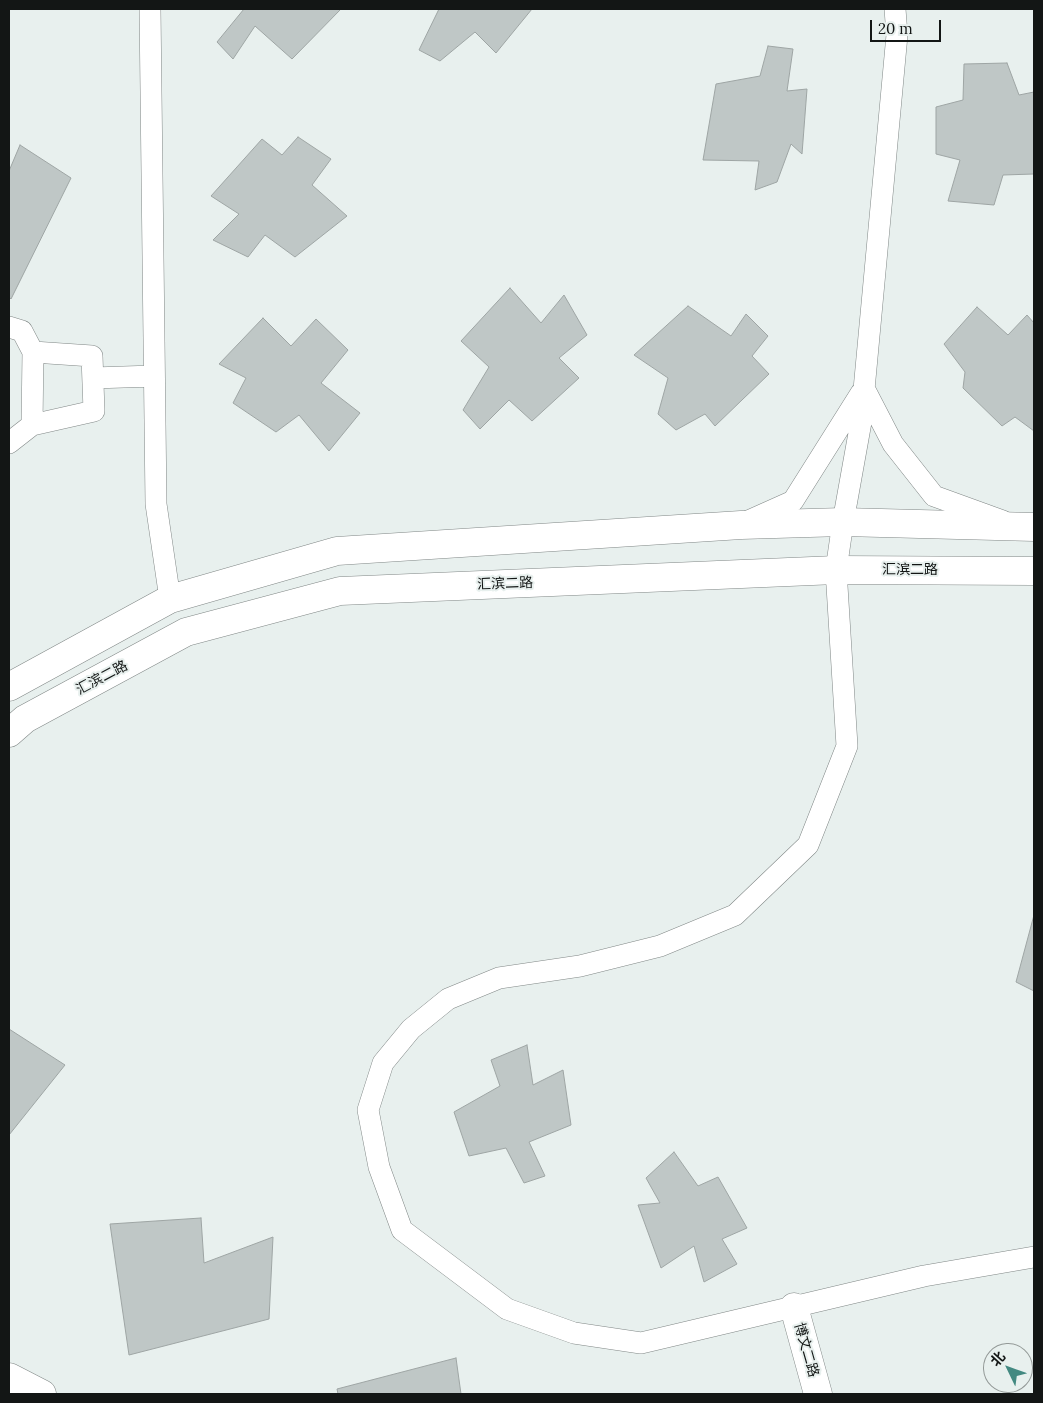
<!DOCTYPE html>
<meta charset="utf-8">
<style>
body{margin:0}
#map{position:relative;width:1043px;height:1403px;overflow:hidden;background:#e8f0ee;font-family:Lora,"Noto Sans SC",serif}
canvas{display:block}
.frame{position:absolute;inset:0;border:10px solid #131615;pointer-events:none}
.north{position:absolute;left:983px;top:1343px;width:50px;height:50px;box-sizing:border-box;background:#e8f0ee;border:1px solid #939997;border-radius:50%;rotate:312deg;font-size:14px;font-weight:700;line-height:20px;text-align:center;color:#131615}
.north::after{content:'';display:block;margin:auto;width:18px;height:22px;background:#438981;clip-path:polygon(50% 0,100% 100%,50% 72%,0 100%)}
.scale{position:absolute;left:870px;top:20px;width:71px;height:22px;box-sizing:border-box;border:2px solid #131615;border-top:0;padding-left:6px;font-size:15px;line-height:18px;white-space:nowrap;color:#131615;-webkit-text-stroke:4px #e8f0ee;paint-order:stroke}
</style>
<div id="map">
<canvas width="1043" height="1403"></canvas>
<div class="frame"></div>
<div class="north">北</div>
<div class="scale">20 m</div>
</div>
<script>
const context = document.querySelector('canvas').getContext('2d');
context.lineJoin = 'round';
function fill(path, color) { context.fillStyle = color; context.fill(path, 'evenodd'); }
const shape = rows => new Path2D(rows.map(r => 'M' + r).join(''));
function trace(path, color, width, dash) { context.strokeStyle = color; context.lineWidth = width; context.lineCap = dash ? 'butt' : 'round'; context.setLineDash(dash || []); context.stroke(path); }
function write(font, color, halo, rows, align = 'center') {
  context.font = font + ' Lora,"Noto Sans SC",serif'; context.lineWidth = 4; context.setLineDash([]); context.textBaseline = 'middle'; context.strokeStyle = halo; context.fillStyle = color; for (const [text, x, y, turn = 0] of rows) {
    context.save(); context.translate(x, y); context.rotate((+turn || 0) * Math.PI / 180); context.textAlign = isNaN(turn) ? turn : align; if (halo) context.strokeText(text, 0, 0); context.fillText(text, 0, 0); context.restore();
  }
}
const building = shape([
 [244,9,341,9,292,59,255,26,233,59,217,42,244,9],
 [439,9,532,9,496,53,475,32,440,61,419,50,439,9],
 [768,46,793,49,787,91,807,89,802,154,791,144,777,182,755,190,759,161,703,160,716,84,760,76,768,46],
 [1007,63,1019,95,1034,92,1034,174,1003,175,994,205,948,201,960,160,936,154,936,107,963,100,964,64,1007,63],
 [298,137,331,159,312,185,347,216,295,257,265,235,248,257,213,240,239,214,211,196,262,139,282,155,298,137],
 [20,145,71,178,11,299,9,297,9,171,20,145],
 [510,288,541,323,564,295,587,335,559,358,579,378,532,421,509,400,480,429,463,410,489,367,461,341,510,288],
 [688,306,731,336,746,314,768,336,752,356,769,374,715,426,705,414,676,430,658,414,668,378,634,355,688,306],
 [977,307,1008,335,1027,315,1034,323,1034,431,1015,417,1002,426,963,388,965,372,944,344,977,307],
 [263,318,291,346,316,319,348,350,321,383,360,413,329,451,299,415,276,432,233,403,246,378,219,364,263,318],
 [1034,915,1034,991,1016,982,1034,915],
 [9,1029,65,1065,9,1135,9,1029],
 [527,1045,533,1085,563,1070,571,1125,529,1142,545,1176,524,1183,506,1148,469,1156,454,1112,500,1086,491,1060,527,1045],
 [674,1152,698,1186,718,1177,747,1228,722,1239,737,1264,704,1282,694,1246,661,1268,638,1205,660,1203,646,1178,674,1152],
 [201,1218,204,1263,273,1237,269,1319,129,1355,110,1224,201,1218],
 [456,1358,461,1394,338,1394,337,1389,456,1358]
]);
const minor = shape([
 [150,9,156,504,170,599],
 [895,9,897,35,861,422,843,522,836,570,847,746,808,845,735,915,660,946,580,966,499,978,448,999,411,1029,383,1063,368,1110,379,1167,402,1230,507,1309,574,1333,641,1343,924,1276,1034,1257],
 [9,327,22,331,33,352,32,425],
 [93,378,154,376],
 [864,388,893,444,934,496,1003,521],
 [9,443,32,425,94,411,92,356,33,352],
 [746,522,793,501,861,393]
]);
const tertiary = shape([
 [794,1307,818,1394]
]);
const secondary = shape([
 [9,1377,42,1394]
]);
const primary = shape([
 [9,687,170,599,337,551,741,525,843,522,1034,527],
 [9,733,25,719,186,632,340,591,836,570,1034,571]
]);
const streetNames = [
 ["汇滨二路",910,570],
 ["汇滨二路",505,584,-2],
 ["汇滨二路",102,678,-28],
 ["博文二路",806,1350,74]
];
fill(building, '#bfc7c6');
trace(building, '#9ea5a4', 1);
trace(minor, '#808786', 22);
trace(tertiary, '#808786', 29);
trace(secondary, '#808786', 29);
trace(primary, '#808786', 29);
trace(minor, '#fff', 21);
trace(tertiary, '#fff', 28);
trace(secondary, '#fff', 28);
trace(primary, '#fff', 28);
write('14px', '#131615', '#e8f0ee', streetNames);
</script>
